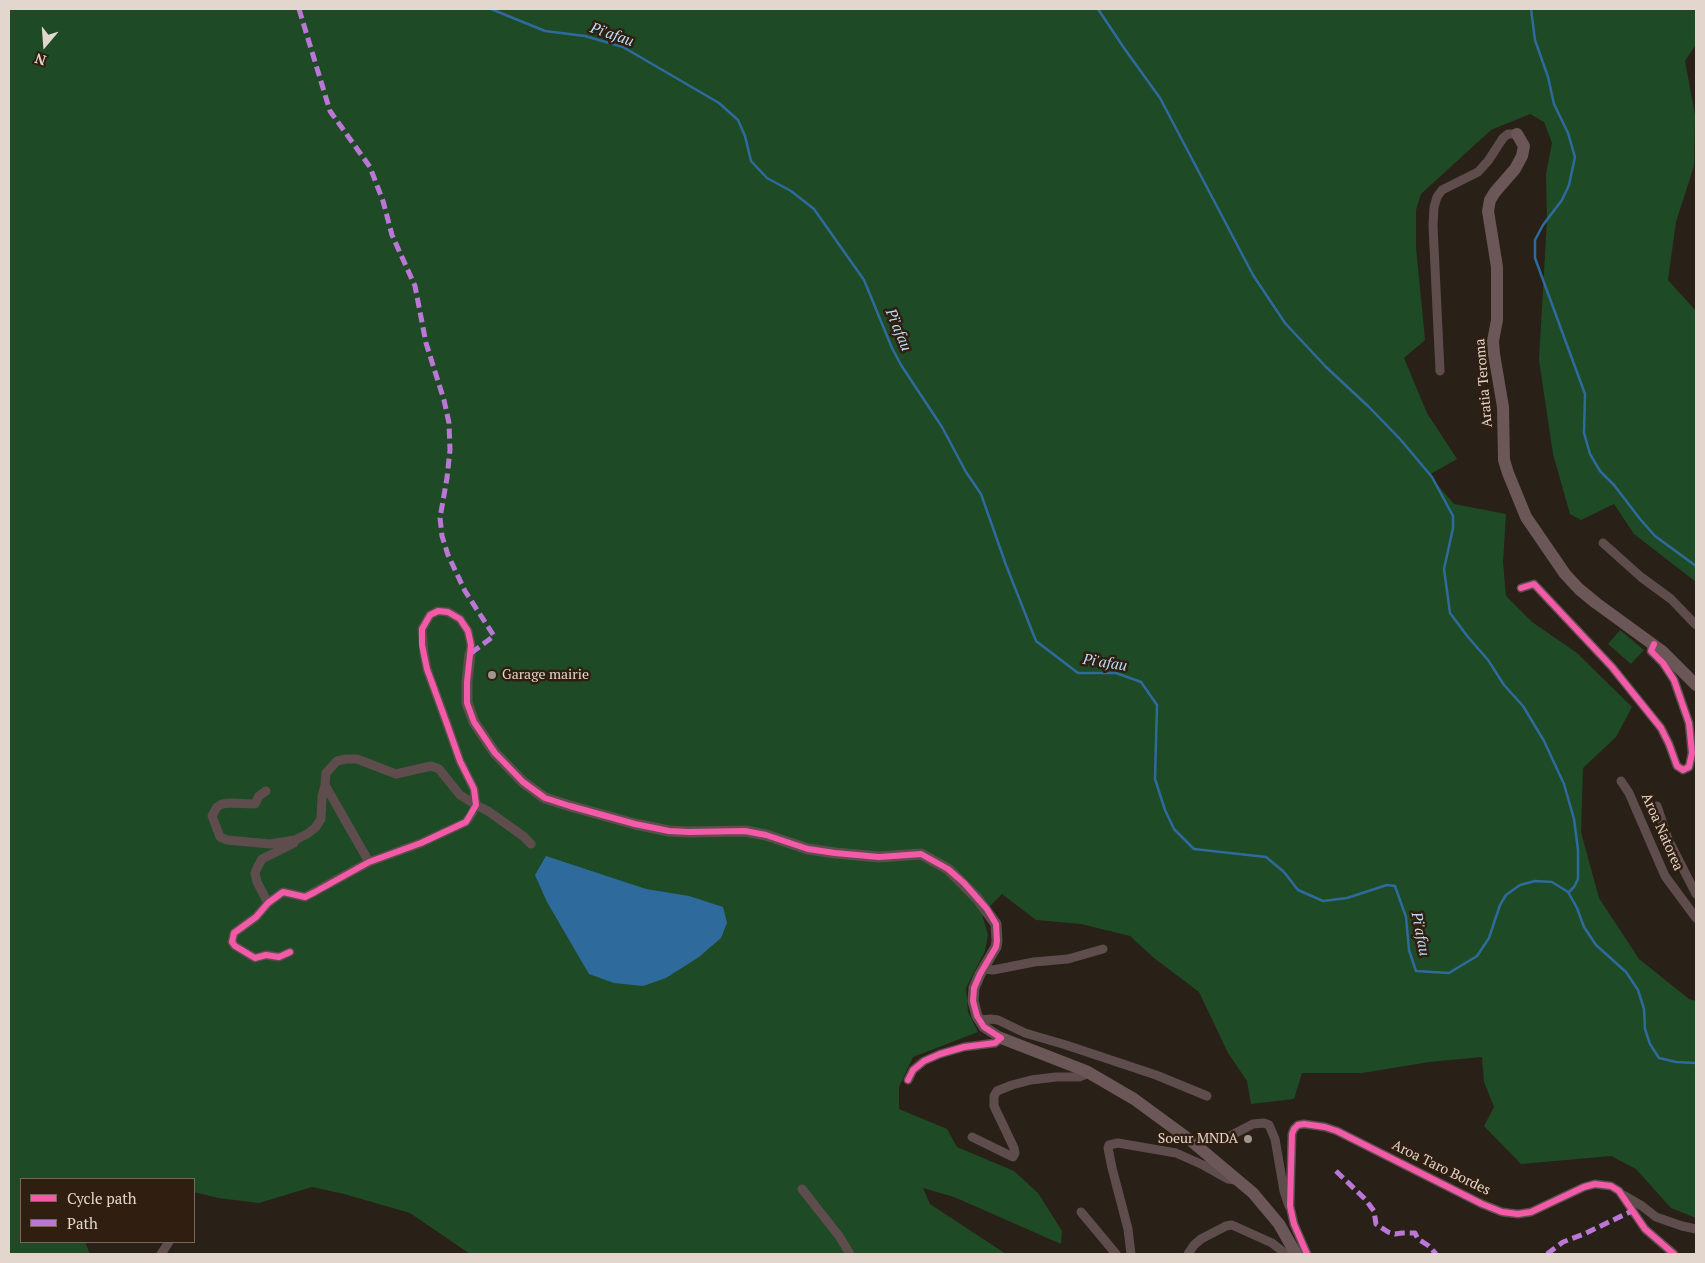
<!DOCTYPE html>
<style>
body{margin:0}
#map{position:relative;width:1705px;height:1263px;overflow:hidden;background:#292017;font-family:"PT Serif",serif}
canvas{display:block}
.frame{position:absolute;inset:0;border:10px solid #e2d6cd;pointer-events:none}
.legend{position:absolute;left:20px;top:1178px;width:175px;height:65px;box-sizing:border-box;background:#301f10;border:1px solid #77685c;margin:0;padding:6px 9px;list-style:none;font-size:15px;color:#e2d6cd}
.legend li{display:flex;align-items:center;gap:10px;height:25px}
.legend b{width:25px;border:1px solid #77685c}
.north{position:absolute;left:20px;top:20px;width:50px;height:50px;-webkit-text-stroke:4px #301f10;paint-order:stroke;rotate:198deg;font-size:14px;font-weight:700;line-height:20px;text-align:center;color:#e2d6cd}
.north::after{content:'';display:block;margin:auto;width:18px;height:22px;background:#e2d6cd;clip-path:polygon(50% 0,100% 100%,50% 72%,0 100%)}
</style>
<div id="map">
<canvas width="1705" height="1263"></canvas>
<div class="frame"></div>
<ul class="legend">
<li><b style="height:6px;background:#f35aa7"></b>Cycle path</li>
<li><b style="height:6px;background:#ba77d6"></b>Path</li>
</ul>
<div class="north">N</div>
</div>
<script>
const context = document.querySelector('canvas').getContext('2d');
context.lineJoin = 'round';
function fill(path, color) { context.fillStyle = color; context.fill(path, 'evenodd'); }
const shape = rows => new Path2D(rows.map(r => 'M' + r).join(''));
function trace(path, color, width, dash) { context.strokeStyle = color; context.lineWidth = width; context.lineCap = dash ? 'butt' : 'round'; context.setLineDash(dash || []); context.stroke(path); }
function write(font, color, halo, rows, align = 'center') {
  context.font = font + ' "PT Serif",serif'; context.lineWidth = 5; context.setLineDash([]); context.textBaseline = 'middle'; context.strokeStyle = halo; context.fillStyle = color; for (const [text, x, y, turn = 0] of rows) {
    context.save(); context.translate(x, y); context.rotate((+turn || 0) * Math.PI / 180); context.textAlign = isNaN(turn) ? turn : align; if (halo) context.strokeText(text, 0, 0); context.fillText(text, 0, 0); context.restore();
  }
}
const green = shape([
 [9,9,1696,9,1696,44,1685,61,1695,115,1694,166,1676,222,1668,280,1696,311,1696,582,1634,534,1614,504,1581,520,1570,514,1553,454,1539,360,1547,220,1546,174,1552,143,1544,122,1530,114,1491,130,1421,194,1416,210,1416,247,1425,340,1404,358,1427,413,1457,459,1429,475,1454,504,1506,514,1503,562,1506,596,1532,622,1577,653,1632,707,1616,737,1583,768,1581,832,1599,898,1639,959,1689,999,1696,1001,1696,1218,1671,1208,1636,1169,1611,1156,1521,1164,1484,1126,1494,1107,1484,1082,1482,1057,1429,1062,1362,1073,1302,1073,1294,1099,1251,1104,1247,1081,1228,1053,1199,992,1154,958,1130,936,1081,924,1036,920,1002,894,982,914,988,935,985,951,966,988,968,1012,978,1032,913,1057,899,1087,899,1109,947,1129,957,1147,1014,1171,1038,1193,1062,1231,1061,1244,954,1197,923,1188,930,1204,1006,1254,470,1254,410,1213,344,1194,312,1187,259,1203,218,1198,194,1192,194,1179,21,1179,21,1242,85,1242,90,1254,9,1254],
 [1620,630,1644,650,1631,664,1608,644]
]);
const water = shape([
 [546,856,646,889,689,896,723,907,727,923,721,938,699,957,666,978,643,986,614,983,589,974,547,902,535,875]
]);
const stream = shape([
 [491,9,545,31,585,36,623,47,719,103,738,120,745,136,751,161,767,178,791,191,814,209,864,280,892,348,901,365,942,427,966,472,981,494,1006,565,1036,641,1078,673,1116,673,1141,682,1157,705,1155,779,1165,810,1174,829,1194,849,1266,857,1284,872,1298,890,1323,901,1347,898,1387,885,1395,886,1406,917,1409,950,1416,971,1449,973,1477,956,1489,938,1500,905,1506,895,1520,885,1535,881,1552,882,1568,892,1577,908,1584,927,1596,945,1626,972,1638,990,1644,1009,1645,1029,1650,1044,1659,1058,1676,1062,1696,1063],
 [1098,9,1124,48,1160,98,1253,275,1285,323,1326,367,1368,406,1400,439,1432,477,1453,516,1453,528,1444,569,1450,613,1468,637,1488,660,1504,685,1523,706,1544,741,1564,784,1574,819,1578,850,1578,879,1574,887,1569,892],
 [1531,9,1535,40,1548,77,1554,104,1568,133,1575,157,1569,185,1562,200,1543,225,1535,240,1535,258,1585,394,1584,433,1590,454,1600,471,1614,485,1640,519,1655,536,1696,566]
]);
const minor = shape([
 [1440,371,1433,226,1434,207,1437,197,1442,190,1478,172,1488,161,1503,138,1508,134,1517,134],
 [1603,543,1641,577,1671,599,1696,625],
 [1521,588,1534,584,1612,667,1661,728,1669,744,1677,766,1683,770,1689,767,1692,753,1689,723,1674,680,1663,663,1651,651,1654,644],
 [1621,781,1629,793,1665,876,1696,918],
 [266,791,259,796,255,804,230,803,222,804,217,807,212,816,220,837,227,840,270,844,295,840,307,834,315,828,321,819,322,797,325,785],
 [1657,806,1668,839,1696,894],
 [369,862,325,785,326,773,337,761,346,759,357,759,396,774,431,766,439,769,460,795,476,805,488,811,523,836,531,844],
 [268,903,257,882,255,873,258,866,262,859,294,843],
 [290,952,279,957,266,955,255,958,235,946,232,942,234,933,256,917,268,903,283,892,305,897,369,862,421,843,466,822,471,815,476,805,474,789,460,761,447,724,427,669,424,653,422,629,430,615,438,611,448,612,460,619,468,631,471,645,470,654],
 [984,969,993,970,1034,962,1068,959,1103,949],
 [980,1020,991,1019,998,1020,1025,1033,1066,1045,1156,1075,1207,1096],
 [908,1080,913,1070,924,1061,940,1054,964,1047,995,1043,1001,1038],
 [972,1137,1013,1157,1015,1153,1014,1148,994,1106,994,1096,997,1091,1012,1085,1031,1080,1056,1077,1079,1077,1089,1073],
 [1228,1137,1253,1124,1264,1123,1269,1125,1275,1139,1284,1191,1289,1206],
 [802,1189,839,1236,850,1254],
 [1623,1195,1642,1206,1656,1217,1682,1226,1696,1229],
 [1081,1212,1116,1254],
 [161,1254,169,1242],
 [1131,1254,1128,1229,1112,1168,1108,1148,1109,1145,1118,1143,1176,1153,1203,1165,1228,1179,1235,1180],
 [1188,1254,1194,1245,1201,1239,1226,1226,1232,1225,1272,1243,1286,1254],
 [1307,1254,1294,1224,1290,1206,1292,1134,1294,1129,1298,1125,1304,1124,1325,1127,1337,1131,1482,1204,1502,1212,1518,1214,1531,1212,1584,1187,1595,1184,1611,1186,1619,1191,1645,1229,1674,1254]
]);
const tertiary = shape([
 [470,654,467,682,467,703,474,722,495,753,523,782,545,798,570,806,635,824,669,831,689,832,745,831,766,835,808,849,835,853,879,857,921,854,948,869,977,898,996,924,997,941,996,947,980,974,974,988,973,1001,977,1016,984,1027,1001,1038]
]);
const secondary = shape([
 [1517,134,1524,146,1522,156,1515,169,1495,192,1490,200,1488,211,1497,267,1497,320,1493,341,1494,354,1503,407,1504,460,1508,473,1526,517,1565,574,1579,589,1596,603,1662,651,1696,685],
 [1001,1038,1086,1071,1134,1099,1190,1140,1253,1193,1279,1224,1296,1254]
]);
const quiet = shape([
 [299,9,330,111,370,167,383,201,392,235,415,286,426,343,444,400,449,423,450,450,447,478,440,518,442,536,448,555,465,591,494,636,470,654],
 [1336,1171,1365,1199,1374,1211,1376,1224,1388,1232,1395,1234,1402,1233,1415,1233,1418,1239,1429,1246,1436,1254],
 [1547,1254,1563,1242,1584,1234,1632,1211]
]);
const cycleway = shape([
 [1521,588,1534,584,1612,667,1661,728,1669,744,1677,766,1683,770,1689,767,1692,753,1689,723,1674,680,1663,663,1651,651,1654,644],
 [290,952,279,957,266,955,255,958,235,946,232,942,234,933,256,917,268,903,283,892,305,897,315,892,369,862,421,843,466,822,476,805,474,789,460,761,447,724,427,669,422,645,422,629,430,615,438,611,448,612,460,619,468,631,471,645,467,682,467,703,474,722,495,753,523,782,545,798,570,806,635,824,669,831,689,832,745,831,766,835,808,849,835,853,879,857,921,854,948,869,964,883,987,909,996,924,997,941,996,947,980,974,974,988,973,1001,977,1016,984,1027,1001,1038,995,1043,964,1047,940,1054,924,1061,913,1070,908,1080],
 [1307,1254,1294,1224,1290,1206,1292,1134,1294,1129,1298,1125,1304,1124,1325,1127,1337,1131,1482,1204,1502,1212,1518,1214,1531,1212,1584,1187,1595,1184,1611,1186,1619,1191,1645,1229,1674,1254]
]);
const markers = [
 [492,675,5,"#a1968d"],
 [1248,1139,5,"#a1968d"]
];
const streetNames = [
 ["Aratia Teroma",1484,383,-95],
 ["Aroa Natorea",1662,832,66],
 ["Aroa Taro Bordes",1441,1168,26]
];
const poiNames = [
 ["Garage mairie",502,675],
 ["Soeur MNDA",1238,1139,"right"]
];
const waterNames = [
 ["Pi'afau",612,35,19],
 ["Pi'afau",898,330,67],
 ["Pi'afau",1105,663,9],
 ["Pi'afau",1420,934,79]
];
fill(green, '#1f4a26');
fill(water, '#2e6b9c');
trace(stream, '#2e6b9c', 2.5);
trace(minor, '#5f4d4e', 9);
trace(tertiary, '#5f4d4e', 11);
trace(secondary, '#6b5658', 12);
trace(quiet, '#ba77d6', 5, [10, 5]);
trace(cycleway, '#f35aa7', 6);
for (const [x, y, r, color] of markers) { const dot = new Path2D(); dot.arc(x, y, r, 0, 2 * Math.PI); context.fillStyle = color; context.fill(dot); trace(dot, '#301f10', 2); }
write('14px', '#e2d6cd', '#301f10', streetNames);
write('14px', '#e2d6cd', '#301f10', poiNames, 'left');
write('italic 15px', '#bbddfc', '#301f10', waterNames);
</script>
